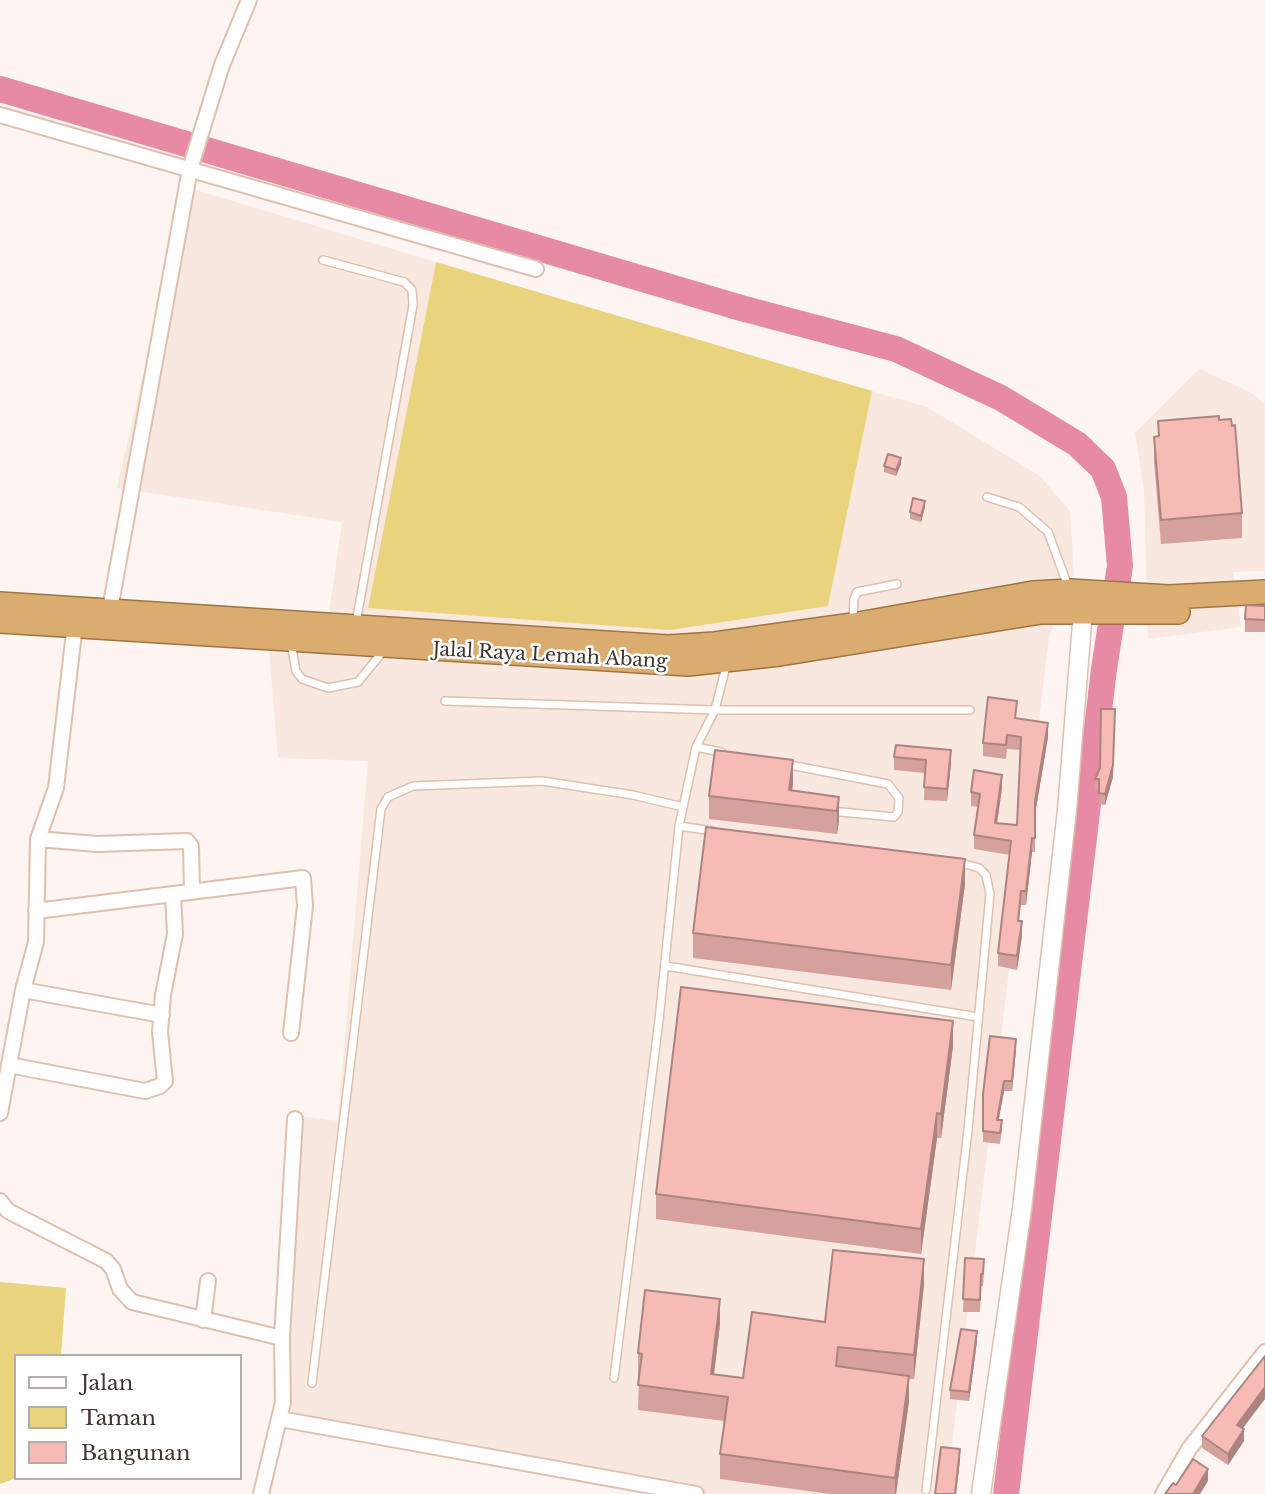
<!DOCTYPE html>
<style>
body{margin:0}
#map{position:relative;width:1265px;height:1494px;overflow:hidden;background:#fcf5f2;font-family:"Libre Baskerville",serif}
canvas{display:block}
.legend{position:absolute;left:14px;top:1354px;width:228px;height:126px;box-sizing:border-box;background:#fff;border:2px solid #b3aeab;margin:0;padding:9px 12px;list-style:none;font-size:21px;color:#42352e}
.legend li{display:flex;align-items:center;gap:14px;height:35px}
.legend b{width:35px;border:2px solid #b3aeab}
</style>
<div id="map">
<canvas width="1265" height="1494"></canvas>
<ul class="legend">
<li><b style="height:9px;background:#fff"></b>Jalan</li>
<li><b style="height:19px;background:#ead37d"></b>Taman</li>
<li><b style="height:19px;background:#f6bbb5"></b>Bangunan</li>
</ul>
</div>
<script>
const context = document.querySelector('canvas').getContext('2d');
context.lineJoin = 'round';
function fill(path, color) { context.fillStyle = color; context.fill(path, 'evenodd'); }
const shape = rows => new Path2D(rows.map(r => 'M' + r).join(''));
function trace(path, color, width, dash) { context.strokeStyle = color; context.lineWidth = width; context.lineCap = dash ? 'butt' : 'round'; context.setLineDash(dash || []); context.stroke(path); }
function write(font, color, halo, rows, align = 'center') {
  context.font = font + ' "Libre Baskerville",serif'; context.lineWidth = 5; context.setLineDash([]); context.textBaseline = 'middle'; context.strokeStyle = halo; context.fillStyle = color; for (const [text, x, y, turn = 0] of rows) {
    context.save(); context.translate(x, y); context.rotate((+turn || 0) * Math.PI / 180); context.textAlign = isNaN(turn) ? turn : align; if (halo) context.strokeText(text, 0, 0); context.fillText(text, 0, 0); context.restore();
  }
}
const built = shape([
 [186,187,436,262,368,607,828,606,872,391,927,407,1040,476,1070,511,1074,573,1049,637,946,1494,689,1494,315,1435,291,1419,290,1264,299,1116,338,1121,368,761,278,758,268,638,325,641,342,522,117,488],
 [1199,369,1250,392,1265,404,1265,571,1233,572,1241,627,1148,639,1144,492,1135,433]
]);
const green = shape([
 [436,262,872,391,828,606,670,630,368,608],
 [0,1282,66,1288,61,1356,16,1356,16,1478,0,1484]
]);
const river = shape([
 [0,89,741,308,896,349,1001,398,1077,444,1103,469,1114,497,1120,566,1104,669,1006,1494]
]);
const service = shape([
 [323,260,404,282,412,290,413,305,356,623],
 [987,497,1019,507,1048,532,1069,589],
 [853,620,854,599,857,592,897,584],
 [291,643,296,671,302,679,328,688,358,682,384,650],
 [445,701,715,710,970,710],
 [696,747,721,752],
 [785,764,888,784,899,798,898,812,894,817,830,811],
 [679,826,713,831],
 [666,966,978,1017],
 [614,1378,659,1020,679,826,696,747,715,710,727,662],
 [312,1383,381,809,388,797,413,786,542,781,633,795,683,807],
 [926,1490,968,1130,990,894,986,875,979,868,958,862]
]);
const minor = shape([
 [0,115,536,269],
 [110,609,190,169,222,65,249,0],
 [38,839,97,844,187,841,191,846,192,892],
 [36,911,303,878,305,906,291,1033],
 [23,990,162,1015],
 [9,1065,145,1091,160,1086,165,1081,160,1032,163,995,175,934,173,895],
 [0,1113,23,990,36,942,38,839,56,788,75,624],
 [0,1201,8,1211,106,1261,113,1269,120,1289,132,1302,282,1338,283,1402,261,1494],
 [203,1320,208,1281],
 [282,1338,295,1119],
 [280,1419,696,1494],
 [1163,1494,1189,1449,1265,1352]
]);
const tertiary = shape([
 [981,1494,1022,1209,1067,810,1083,611]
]);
const trunk = shape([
 [0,604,668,647,715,644,853,625,1033,593,1070,591,1169,597,1265,592],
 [0,621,688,664,780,654,1041,612,1178,612]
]);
const wall = shape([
 [1219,420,1242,513,1242,538,1161,544,1154,462,1154,437,1158,437,1158,421],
 [901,464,896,476,884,472,884,466],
 [925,507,921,522,910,519,910,512],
 [1265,606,1265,632,1245,632,1245,619],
 [1017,718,1048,737,1035,814,1035,852,1032,852,1026,905,1021,905,1019,921,1022,935,1017,970,998,966,998,953,1010,855,974,849,974,835,978,807,971,806,971,792,1002,788,997,823,1017,825,1021,750,1007,749,1006,759,983,756,983,743],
 [894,757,951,763,947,801,924,800,925,773,894,770],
 [1113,777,1105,805,1099,804,1099,791,1095,790,1095,779],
 [793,783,792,791,839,797,839,820,837,834,709,819,709,796],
 [965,884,951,990,693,958,693,933],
 [953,1046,941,1138,937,1138,921,1254,656,1219,656,1194],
 [1016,1049,1012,1091,1004,1091,998,1120,1002,1130,1000,1144,983,1142,983,1094],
 [965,1258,984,1272,983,1286,981,1286,980,1312,963,1312],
 [924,1284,914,1379,909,1379,909,1401,896,1494,830,1494,720,1479,720,1454,724,1421,638,1410,639,1378,638,1378,638,1353,720,1324,714,1374,743,1378,825,1322],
 [977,1341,969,1401,950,1399,950,1390],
 [1243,1429,1244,1441,1228,1465,1202,1448,1202,1436]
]);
const shadedWall = shape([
 [901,458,901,464,896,476,896,470],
 [925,501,925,507,921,522,921,516],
 [1115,709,1113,777,1105,805,1105,794],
 [1048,723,1048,737,1035,815,1035,801],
 [951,750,951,763,947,801,947,789],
 [793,760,793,783,790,805,789,790],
 [1002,775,1002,788,995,837,995,823],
 [839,797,839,820,837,834,837,811],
 [1032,838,1032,852,1026,905,1026,891],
 [965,859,965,884,951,990,951,965],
 [1022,921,1022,935,1017,970,1017,956],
 [953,1021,953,1046,941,1138,941,1114],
 [1016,1039,1016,1049,1012,1091,1012,1081],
 [1004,1081,1004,1091,997,1130,997,1120],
 [937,1113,937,1138,921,1254,921,1229],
 [924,1259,924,1284,914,1379,914,1355],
 [720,1299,720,1324,711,1398,711,1374],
 [977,1331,977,1341,969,1401,969,1392],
 [909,1376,909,1401,896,1494,895,1494,895,1478],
 [1265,1387,1265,1399,1237,1436,1237,1425],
 [1244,1429,1244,1441,1228,1465,1228,1454],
 [960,1449,960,1461,956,1494,955,1494],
 [1208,1469,1208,1481,1200,1494,1193,1494]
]);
const building = shape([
 [1219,416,1219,420,1231,419,1232,426,1235,425,1242,513,1161,520,1154,437,1159,436,1158,421,1219,416],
 [888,454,901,458,896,470,884,466,888,454],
 [913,498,925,501,921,516,910,512,913,498],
 [1246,605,1265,606,1265,620,1245,619,1246,605],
 [988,697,1017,701,1015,718,1048,723,1035,801,1035,838,1032,838,1026,891,1021,891,1018,921,1022,921,1017,956,998,953,1011,841,974,835,980,794,971,792,974,770,1002,775,995,823,1017,825,1021,737,1007,735,1006,745,983,743,988,697],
 [1101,709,1115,709,1113,765,1105,794,1099,793,1099,779,1095,779,1100,768,1101,709],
 [896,745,951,750,947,789,924,787,926,760,894,757,896,745],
 [715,750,793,760,789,790,839,797,837,811,709,796,715,750],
 [706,827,965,859,951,965,693,933,706,827],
 [681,987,953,1021,941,1114,937,1113,921,1229,656,1194,681,987],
 [990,1036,1016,1039,1012,1081,1004,1081,997,1120,1002,1120,1000,1133,983,1131,983,1094,990,1036],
 [833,1250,924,1259,914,1355,838,1347,836,1366,909,1376,895,1478,720,1454,728,1397,638,1385,642,1354,638,1353,645,1290,720,1299,711,1374,743,1378,752,1312,825,1322,833,1250],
 [965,1258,984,1259,983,1274,981,1274,980,1300,963,1299,965,1258],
 [961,1329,977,1331,969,1392,950,1390,961,1329],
 [1265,1356,1265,1387,1237,1425,1244,1429,1228,1454,1202,1436,1265,1356],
 [941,1447,960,1449,955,1494,935,1494,941,1447],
 [1193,1459,1208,1469,1193,1494,1165,1494,1173,1483,1176,1485,1193,1459]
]);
const streetNames = [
 ["Jalal Raya Lemah Abang",550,656,3]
];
fill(built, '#f9e8e0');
fill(green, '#ead37d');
trace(river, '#e78aa4', 26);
trace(service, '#e0bfae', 10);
trace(minor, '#e0bfae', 18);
trace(tertiary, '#e0bfae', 21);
trace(trunk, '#9e7542', 26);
trace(service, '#fff', 7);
trace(minor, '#fff', 14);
trace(tertiary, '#fff', 18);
trace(trunk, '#daac70', 23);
fill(wall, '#d4a19c');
fill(shadedWall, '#ac837f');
fill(building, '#f6bbb5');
trace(building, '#ac837f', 2);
write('19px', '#42352e', '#fff', streetNames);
</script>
